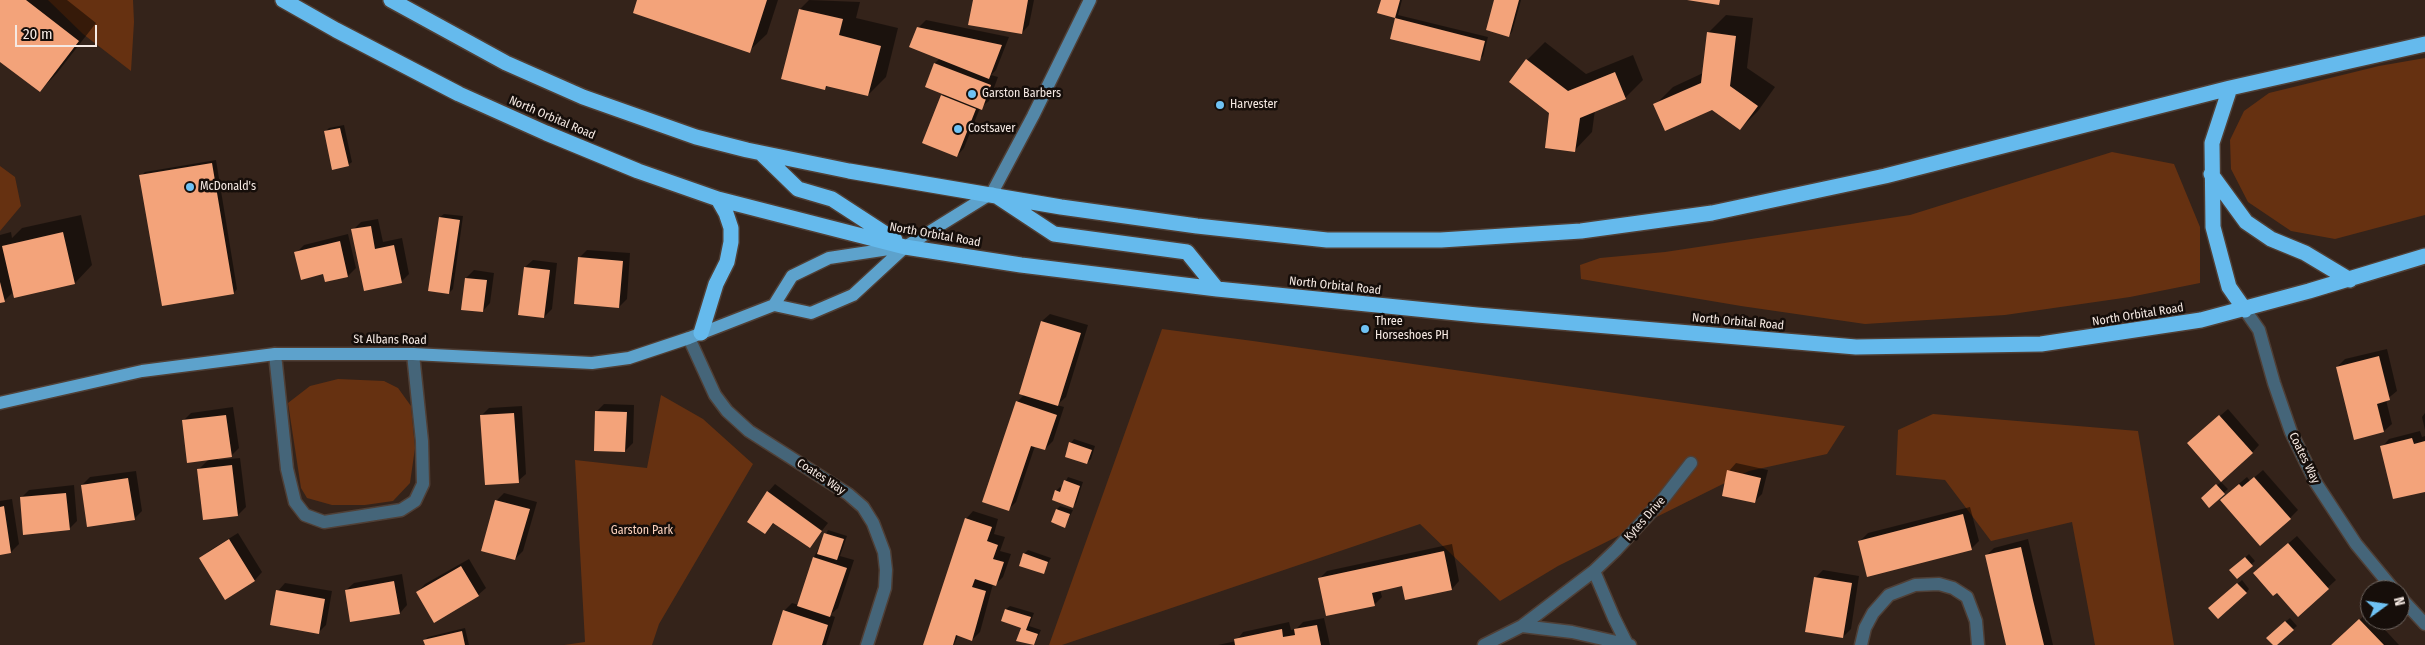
<!DOCTYPE html>
<style>
body{margin:0}
#map{position:relative;width:2425px;height:645px;overflow:hidden;background:#34231a;font-family:"Fira Sans Condensed",sans-serif}
canvas{display:block}
.north{position:absolute;left:2360px;top:580px;width:50px;height:50px;box-sizing:border-box;background:#160e0a;border:1px solid #6f6661;border-radius:50%;rotate:76deg;font-size:14px;font-weight:700;line-height:20px;text-align:center;color:#f5e9e3}
.north::after{content:'';display:block;margin:auto;width:18px;height:22px;background:#6fc2f4;clip-path:polygon(50% 0,100% 100%,50% 72%,0 100%)}
.scale{position:absolute;left:15px;top:25px;width:82px;height:22px;box-sizing:border-box;border:2px solid #f5e9e3;border-top:0;padding-left:6px;font-size:15px;line-height:18px;white-space:nowrap;color:#f5e9e3;-webkit-text-stroke:4px #160e0a;paint-order:stroke}
</style>
<div id="map">
<canvas width="2425" height="645"></canvas>
<div class="north">N</div>
<div class="scale">20 m</div>
</div>
<script>
const context = document.querySelector('canvas').getContext('2d');
context.lineJoin = 'round';
function fill(path, color) { context.fillStyle = color; context.fill(path, 'evenodd'); }
const shape = rows => new Path2D(rows.map(r => 'M' + r).join(''));
function trace(path, color, width, dash) { context.strokeStyle = color; context.lineWidth = width; context.lineCap = dash ? 'butt' : 'round'; context.setLineDash(dash || []); context.stroke(path); }
function write(font, color, halo, rows, align = 'center') {
  context.font = font + ' "Fira Sans Condensed",sans-serif'; context.lineWidth = 5; context.setLineDash([]); context.textBaseline = 'middle'; context.strokeStyle = halo; context.fillStyle = color; for (const [text, x, y, turn = 0] of rows) {
    context.save(); context.translate(x, y); context.rotate((+turn || 0) * Math.PI / 180); context.textAlign = isNaN(turn) ? turn : align; if (halo) context.strokeText(text, 0, 0); context.fillText(text, 0, 0); context.restore();
  }
}
const green = shape([
 [48,0,133,0,134,22,131,71,83,34],
 [2425,58,2425,215,2335,239,2291,231,2248,202,2231,169,2230,140,2244,111,2269,93,2379,66],
 [2112,152,2174,164,2200,227,2200,283,2130,297,2005,315,1865,324,1741,306,1581,279,1580,265,1600,258,1665,252,1910,215],
 [0,166,15,177,21,206,0,231],
 [1162,329,1253,341,1845,426,1827,454,1749,471,1558,566,1500,601,1420,524,1062,645,1049,645],
 [338,379,384,381,398,388,411,406,415,448,410,483,393,501,365,505,332,505,307,498,301,488,288,403,310,386],
 [661,395,703,419,753,464,659,624,652,645,564,645,585,642,575,460,647,468],
 [1933,414,2138,431,2174,645,2095,645,2072,522,1991,541,1945,480,1896,475,1898,430]
]);
const shadow = shape([
 [0,0,67,0,96,23,57,73,40,91,0,60],
 [638,0,778,0,767,34,749,51],
 [809,0,860,2,856,18,898,28,886,77,868,95,829,85,825,89,800,9],
 [974,0,1034,0,1029,25,1022,33],
 [1382,0,1402,0,1398,15,1488,37,1483,56,1479,59,1391,38,1396,17,1379,12],
 [1495,0,1521,0,1512,32,1509,35],
 [1726,15,1753,18,1747,68,1775,87,1758,111,1740,129,1712,108,1655,105,1673,87,1703,73,1708,33],
 [926,20,1009,37,996,70,991,75,998,77,989,101,980,108,964,148,957,156,942,96,944,94,926,86,935,63,940,58,918,28],
 [1545,42,1586,74,1633,55,1643,80,1625,98,1595,110,1592,132,1575,150,1551,112,1527,60],
 [344,125,352,162,348,165,325,132,329,128],
 [216,160,237,289,234,293,141,176,145,172],
 [444,214,463,216,453,289,449,293,440,217],
 [81,215,92,265,75,283,14,291,5,300,0,302,0,235,11,232,12,238,22,228],
 [378,219,383,242,402,238,409,274,401,282,353,230,361,222],
 [348,234,356,268,348,276,326,281,324,273,296,253,304,245],
 [587,250,630,253,627,299,619,307,579,258],
 [533,260,557,263,552,309,544,317,525,267],
 [474,270,494,273,490,303,483,311,463,309,466,278],
 [1050,314,1088,325,1066,397,1057,405,1064,407,1053,441,1045,449,1035,446,1016,502,1008,510,1017,402,1025,394,1042,321],
 [2387,349,2397,391,2386,400,2392,424,2384,431,2337,367,2345,359],
 [604,404,634,405,633,443,625,451,596,412],
 [522,406,526,474,518,481,481,416,489,408],
 [233,407,239,448,231,456,217,458,218,460,240,458,246,507,238,515,198,470,209,459,183,421,191,413],
 [2228,409,2259,445,2252,453,2197,436],
 [2425,413,2425,430,2422,417],
 [2420,431,2422,437,2425,436,2425,490,2382,447,2389,439],
 [1074,439,1095,446,1091,459,1087,463,1071,443],
 [1736,463,1768,470,1762,494,1754,502,1729,471],
 [2263,470,2298,510,2290,518,2229,492,2247,477,2250,481],
 [136,471,142,511,134,519,82,485,90,477],
 [1068,477,1083,482,1076,503,1073,506,1056,491,1060,487,1062,488],
 [2221,482,2228,489,2209,506,2203,498],
 [775,484,828,523,810,546,774,523,765,533,768,492],
 [74,485,77,521,69,529,21,498,29,490],
 [504,493,537,502,523,551,515,559,483,550,497,500],
 [12,499,19,544,11,552,0,553,0,501],
 [1060,506,1073,510,1065,526,1057,509],
 [1970,507,1979,541,1971,549,1860,541,1868,533],
 [973,511,998,519,994,534,1005,537,1000,551,1011,554,1003,577,995,585,993,584,980,632,972,640,958,635,954,645,924,645,966,519],
 [828,530,847,536,840,556,854,560,838,608,830,615,835,617,826,645,773,645,784,611,792,603,799,605,814,557],
 [238,533,262,572,255,580,226,598,201,559,209,551],
 [2297,536,2336,580,2298,615,2263,565],
 [2028,539,2053,645,2008,645,1986,556,1994,548],
 [1452,544,1459,581,1452,589,1403,585,1380,590,1382,597,1374,605,1319,579,1327,571],
 [1028,550,1051,558,1043,572,1024,554],
 [2249,554,2255,561,2237,578,2231,571],
 [469,559,486,588,478,595,418,592,425,584],
 [1823,570,1859,576,1851,629,1843,637,1815,578],
 [402,574,407,605,400,613,346,590,354,583],
 [2242,580,2249,589,2246,593,2214,605],
 [285,583,332,591,326,625,318,633,278,591],
 [1010,606,1034,613,1029,626,1041,630,1034,645,1018,640,1022,627,1006,609],
 [2368,612,2370,620,2376,620,2399,645,2333,645],
 [1324,618,1330,645,1218,645,1236,641,1243,632,1289,622,1291,630,1296,629,1303,622],
 [2290,618,2297,626,2274,645,2271,634],
 [465,628,469,645,426,645,425,640,428,637]
]);
const building = shape([
 [0,0,26,0,79,41,40,92,0,62],
 [637,0,767,0,750,53,633,13],
 [973,0,1028,0,1022,34,968,25],
 [1381,0,1400,0,1395,18,1377,13],
 [1494,0,1519,0,1509,37,1486,30],
 [1687,0,1720,0,1719,5],
 [799,9,843,19,839,35,881,46,868,96,826,86,825,90,781,79],
 [1395,18,1485,41,1480,61,1390,39],
 [917,27,1002,45,989,79,909,47],
 [1707,32,1736,36,1730,86,1758,106,1740,130,1712,110,1665,131,1653,104,1701,83],
 [1526,59,1568,91,1615,72,1626,99,1580,118,1575,152,1545,148,1549,113,1509,82],
 [934,63,991,85,982,110,925,87],
 [941,95,976,109,957,157,922,143],
 [340,128,349,166,332,170,324,131],
 [212,163,234,294,162,306,139,175],
 [439,217,460,220,449,294,428,291],
 [371,226,375,249,394,245,402,283,364,291,351,229],
 [63,232,75,284,14,298,2,246],
 [340,241,348,277,325,282,323,274,301,280,294,252],
 [578,257,623,261,619,308,574,304],
 [524,267,550,270,544,318,518,315],
 [465,278,487,280,483,312,461,310],
 [0,282,5,302,0,303],
 [1041,321,1081,333,1058,406,1019,394],
 [2379,356,2390,400,2377,404,2384,432,2354,440,2336,367],
 [1016,401,1057,415,1045,450,1031,446,1009,511,982,502],
 [595,411,627,412,625,452,594,451],
 [514,413,519,483,485,485,480,415],
 [226,415,232,457,187,463,182,420],
 [2219,415,2253,453,2221,482,2187,443],
 [2412,438,2414,444,2425,441,2425,492,2393,499,2380,446],
 [1069,442,1092,450,1087,464,1065,457],
 [232,465,238,516,203,520,197,469],
 [1727,470,1761,478,1755,503,1722,496],
 [2254,477,2291,519,2260,546,2220,500,2239,484,2242,487],
 [128,478,135,520,87,527,81,485],
 [1064,480,1080,486,1073,508,1052,500,1055,490,1060,492],
 [2216,484,2225,494,2209,508,2201,498],
 [767,491,822,531,810,548,773,523,765,534,747,522],
 [66,493,70,530,23,535,20,497],
 [495,500,530,509,515,560,481,551],
 [4,506,11,553,0,555,0,507],
 [1056,509,1070,514,1065,528,1051,522],
 [1963,514,1972,550,1867,577,1858,541],
 [965,518,992,527,987,541,998,545,993,559,1004,562,996,586,975,579,972,587,986,591,972,641,956,635,953,645,923,645],
 [824,533,844,539,837,560,817,554],
 [229,539,255,581,225,600,199,558],
 [2288,543,2329,589,2298,617,2277,593,2273,596,2253,573],
 [2021,547,2033,600,2044,645,2006,645,1985,555],
 [1444,551,1452,590,1405,600,1402,586,1372,593,1375,606,1326,616,1318,578],
 [1023,553,1048,562,1044,574,1019,566],
 [813,557,847,568,830,617,797,606],
 [2245,557,2253,566,2237,579,2229,570],
 [461,566,479,596,434,623,416,592],
 [1814,577,1852,583,1843,638,1805,632],
 [394,581,400,614,350,622,345,590],
 [2237,583,2247,593,2218,619,2208,608],
 [276,590,325,599,319,634,270,625],
 [1005,609,1031,617,1026,630,1038,634,1034,645,1016,641,1021,628,1001,621],
 [783,610,828,625,822,645,772,645],
 [2359,619,2384,645,2331,645],
 [2285,621,2294,630,2277,645,2273,645,2266,638],
 [1317,625,1321,645,1235,645,1234,639,1282,629,1283,637,1295,635,1294,629],
 [462,631,465,645,425,645,423,640]
]);
const street = shape([
 [2245,310,2259,330,2274,383,2291,432,2316,483,2356,544,2394,590],
 [689,338,715,395,727,411,749,431,848,494,863,507,873,523,884,552,886,570,885,588,867,645],
 [275,354,287,469,295,502,305,515,324,522,401,510,415,501,423,484,422,441,413,354],
 [1594,571,1614,618,1627,644],
 [2400,597,2425,624],
 [1522,626,1594,571,1616,550,1663,499,1691,463],
 [1484,645,1522,626,1572,632,1630,645],
 [1861,645,1865,628,1873,613,1889,595,1915,585,1939,584,1953,588,1967,597,1976,621,1978,645]
]);
const secondary = shape([
 [992,193,1033,116,1090,0]
]);
const primary = shape([
 [774,305,792,276,829,258,902,247],
 [0,403,142,371,275,354,413,354,592,363,629,358,689,338,774,305,811,313,853,295,905,247,992,193]
]);
const highway = shape([
 [283,0,336,30,459,94,546,133,638,171,718,199,905,247,1021,265,1217,289,1477,315,1856,347,2041,344,2201,320,2309,291,2425,256],
 [391,0,506,63,583,97,696,137,747,150,849,171,1061,207,1197,226,1327,240,1441,240,1581,231,1712,213,1885,176,2230,88,2425,44],
 [2230,88,2212,143,2213,227,2229,287,2245,310],
 [762,154,798,189,832,199,895,240],
 [2211,174,2246,222,2271,239,2305,253,2350,280],
 [998,197,1054,234,1187,252,1217,289],
 [701,333,716,284,727,262,731,242,731,228,726,213,718,199]
]);
const markers = [
 [972,94,5,"#6fc2f4"],
 [1220,105,5,"#6fc2f4"],
 [958,129,5,"#6fc2f4"],
 [190,187,5,"#6fc2f4"],
 [1365,329,5,"#6fc2f4"]
];
const poiNames = [
 ["Garston Barbers",982,94],
 ["Harvester",1230,105],
 ["Costsaver",968,129],
 ["McDonald's",200,187],
 ["Three",1375,322],
 ["Horseshoes PH",1375,336]
];
const streetNames = [
 ["North Orbital Road",552,118,23],
 ["North Orbital Road",935,235,10],
 ["North Orbital Road",1335,286,6],
 ["North Orbital Road",2138,315,-9],
 ["North Orbital Road",1738,322,5],
 ["St Albans Road",390,340,1],
 ["Coates Way",2304,458,64],
 ["Coates Way",821,477,33],
 ["Kytes Drive",1645,519,-48]
];
const parkNames = [
 ["Garston Park",642,531]
];
fill(green, '#663111');
fill(shadow, '#0007');
fill(building, '#f3a37a');
trace(street, '#4f3f36', 15);
trace(secondary, '#4f3f36', 15);
trace(primary, '#4f3f36', 15);
trace(highway, '#4f3f36', 18);
trace(street, '#456579', 12);
trace(secondary, '#5387a8', 12);
trace(primary, '#5da2cc', 12);
trace(highway, '#65baed', 15);
for (const [x, y, r, color] of markers) { const dot = new Path2D(); dot.arc(x, y, r, 0, 2 * Math.PI); context.fillStyle = color; context.fill(dot); trace(dot, '#160e0a', 2); }
write('12px', '#f5e9e3', '#160e0a', poiNames, 'left');
write('12px', '#f5e9e3', '#160e0a', streetNames);
write('12px', '#ffd4bf', '#160e0a', parkNames);
</script>
